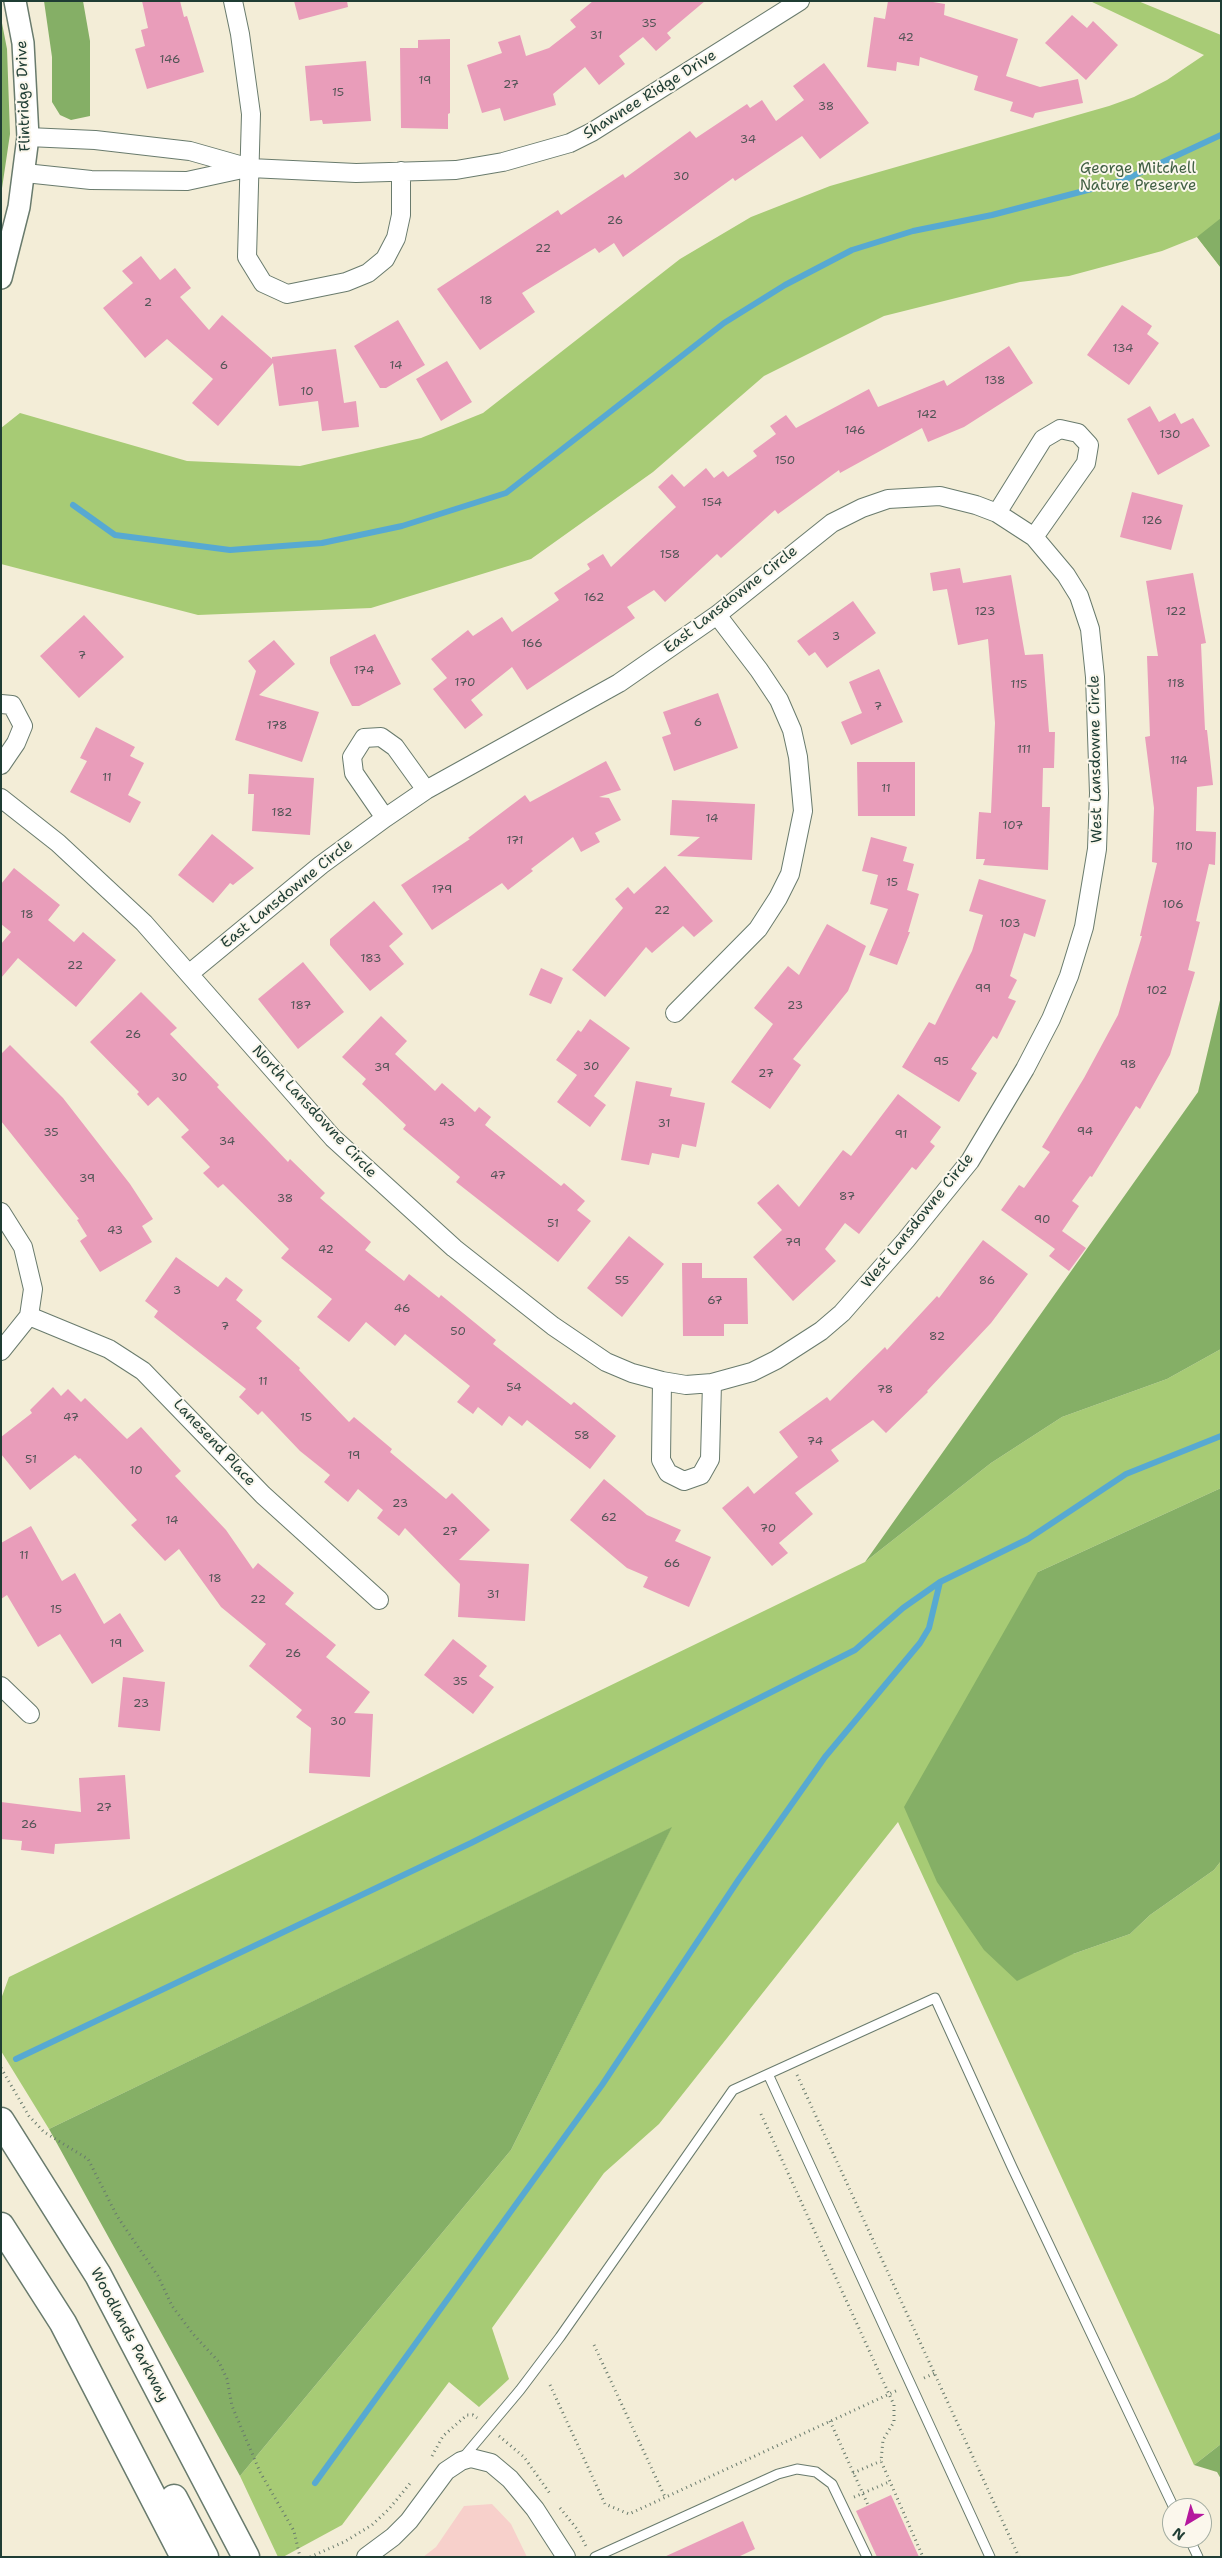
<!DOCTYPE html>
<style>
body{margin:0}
#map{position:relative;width:1222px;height:2558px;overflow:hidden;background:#f3edd7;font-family:"Shantell Sans",sans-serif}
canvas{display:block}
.frame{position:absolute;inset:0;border:2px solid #1f3d34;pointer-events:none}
.north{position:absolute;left:1162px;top:2498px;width:50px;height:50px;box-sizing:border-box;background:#fbf7ec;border:1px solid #a3ada2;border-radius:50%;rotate:217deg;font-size:14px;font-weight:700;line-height:20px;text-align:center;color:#1f3d34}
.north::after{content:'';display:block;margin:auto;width:18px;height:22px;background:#b5179e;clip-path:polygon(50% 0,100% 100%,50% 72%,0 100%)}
</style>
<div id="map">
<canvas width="1222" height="2558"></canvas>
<div class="frame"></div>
<div class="north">N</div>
</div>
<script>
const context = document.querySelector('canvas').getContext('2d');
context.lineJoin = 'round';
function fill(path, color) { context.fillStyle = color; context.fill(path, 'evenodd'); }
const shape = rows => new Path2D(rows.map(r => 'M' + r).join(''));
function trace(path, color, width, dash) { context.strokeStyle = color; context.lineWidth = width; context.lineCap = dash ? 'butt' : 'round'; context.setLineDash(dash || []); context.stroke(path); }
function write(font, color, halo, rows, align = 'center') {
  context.font = font + ' "Shantell Sans",sans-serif'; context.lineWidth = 4; context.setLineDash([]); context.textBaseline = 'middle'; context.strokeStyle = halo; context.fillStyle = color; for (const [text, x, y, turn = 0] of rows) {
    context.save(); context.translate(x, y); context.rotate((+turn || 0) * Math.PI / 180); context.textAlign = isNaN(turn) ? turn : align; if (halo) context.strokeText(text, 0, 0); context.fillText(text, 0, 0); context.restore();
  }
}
const built = shape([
 [492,2504,511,2524,527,2557,423,2557,436,2547,464,2506]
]);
const green = shape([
 [1090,1,1138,1,1221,35,1221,268,1197,237,1162,251,1069,276,1020,282,884,316,764,376,653,472,531,559,371,608,198,615,1,564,1,428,20,413,187,461,300,466,421,438,483,413,680,259,751,217,830,186,1109,106,1134,97,1167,80,1204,55],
 [1221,1349,1221,1488,1038,1572,1073,1954,1130,1934,1150,1915,1214,1870,1221,1861,1221,2444,1194,2465,898,1822,659,2124,604,2173,492,2328,509,2379,479,2407,449,2382,342,2525,283,2557,278,2557,240,2476,511,2150,671,1828,49,2129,1,2051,1,1999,9,1977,865,1562,991,1463,1062,1417,1167,1379]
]);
const forest = shape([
 [44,1,83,1,90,41,90,116,71,120,60,115,52,102,52,57],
 [1,18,7,49,10,134,1,195],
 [1221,218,1221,268,1197,237],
 [1221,996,1221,1349,1167,1379,1062,1417,991,1463,865,1562,1198,1092],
 [1221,1488,1221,1861,1214,1870,1150,1915,1130,1934,1073,1954,1017,1981,984,1950,937,1882,904,1807,1038,1572],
 [672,1827,511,2150,240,2476,49,2129],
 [1221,2444,1221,2479,1217,2472,1194,2465]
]);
const stream = shape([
 [73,505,115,535,230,550,322,543,402,526,506,493,724,323,785,285,852,250,913,231,992,215,1122,181,1221,135],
 [16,2059,471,1843,855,1650,903,1608,940,1582,1028,1539,1126,1474,1221,1436],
 [315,2483,602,2085,739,1879,825,1757,920,1643,929,1628,940,1582]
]);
const building = shape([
 [142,1,180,1,184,17,187,16,204,72,147,89,135,49,145,46,141,30,148,28],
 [294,1,347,1,348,7,299,20],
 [593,1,705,1,667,33,671,38,656,51,643,37,619,56,625,64,599,85,585,67,553,94,556,105,504,121,500,108,482,113,467,65,502,53,498,42,520,35,526,56,549,48,576,27,570,20],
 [888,1,927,1,945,4,944,15,1018,39,1006,76,1040,87,1078,79,1083,103,1035,113,1033,118,1010,111,1013,102,974,90,978,76,920,57,919,66,897,62,896,71,867,67,874,17,885,19],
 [1072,15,1087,28,1093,21,1118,45,1086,80,1045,43],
 [450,39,450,113,448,114,448,129,401,128,400,48,418,48,418,40],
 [366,61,371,121,323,124,322,120,310,121,305,66],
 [824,63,869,123,820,159,802,136,735,181,733,178,623,257,614,243,599,253,595,248,522,293,535,312,480,350,437,289,558,210,561,215,623,174,625,178,690,131,696,138,747,104,750,108,762,100,776,121,804,100,793,86],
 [141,256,160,280,175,268,191,288,180,297,209,330,222,315,272,359,272,357,336,349,344,403,356,401,359,427,322,431,318,401,279,406,273,363,218,426,192,403,213,379,167,339,145,358,103,308,133,283,122,271],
 [1122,305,1152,326,1147,334,1159,343,1129,385,1087,355],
 [398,320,425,365,386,388,380,388,354,346],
 [1009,346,1033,383,964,427,928,442,922,428,840,473,839,470,778,514,775,510,721,558,717,554,665,602,654,590,627,607,635,618,527,690,512,667,471,700,483,715,465,729,433,689,447,678,431,659,468,630,473,636,502,617,512,632,559,600,554,593,590,569,587,564,603,554,611,567,676,507,658,487,672,474,684,487,706,468,714,478,723,471,728,477,757,456,753,451,776,434,770,426,786,415,796,428,869,389,878,407,944,380,947,386],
 [447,361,472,402,441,421,416,379],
 [1150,406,1159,422,1175,413,1181,424,1193,418,1210,446,1158,475,1127,419],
 [1132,492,1183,505,1171,550,1120,537],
 [960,568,963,583,1011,575,1025,655,1043,654,1049,732,1055,732,1054,768,1043,768,1042,807,1050,807,1048,870,983,865,985,859,976,859,979,812,991,813,995,723,988,639,958,645,947,589,933,591,930,573],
 [1193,573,1206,643,1201,644,1205,730,1207,730,1213,785,1197,787,1196,831,1216,832,1215,865,1209,864,1196,921,1200,922,1188,970,1195,972,1170,1055,1140,1109,1136,1106,1092,1177,1090,1176,1072,1201,1079,1206,1062,1231,1086,1248,1069,1271,1049,1256,1055,1249,1001,1210,1019,1185,1024,1188,1050,1152,1042,1147,1084,1078,1118,1015,1142,936,1140,936,1157,863,1152,862,1154,808,1145,737,1150,736,1147,656,1158,656,1146,581],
 [853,601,876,633,827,668,815,652,809,656,797,641],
 [84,615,124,657,79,698,40,656],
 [375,634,401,684,359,706,352,706,330,663,330,657],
 [274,640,295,664,259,695,319,712,302,762,235,740,256,671,248,661],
 [879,669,903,722,851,745,841,722,862,713,849,682],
 [718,693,738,748,674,771,662,737,671,734,663,712],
 [96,727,135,747,130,756,144,763,128,795,141,802,130,823,70,792,87,761,80,758],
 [606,761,621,790,599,797,609,798,621,820,595,833,600,842,581,852,573,837,531,869,533,871,508,890,502,883,432,930,401,885,470,839,468,838,525,795,530,802],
 [857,762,915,762,915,816,858,816],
 [249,774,314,778,310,835,252,831,254,794,248,794],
 [672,800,755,804,752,860,677,856,700,837,670,835],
 [212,834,254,868,233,885,230,883,213,903,178,875],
 [871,837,907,847,903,861,914,864,907,890,919,894,908,932,910,932,897,965,869,955,888,909,870,904,878,875,862,871],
 [665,866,713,921,694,937,683,926,652,953,646,947,605,997,572,970,623,908,615,899,628,887,634,894],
 [14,868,60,905,48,920,74,942,83,932,116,960,76,1007,18,958,1,978,1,944,11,932,1,924,1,884],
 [979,879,1046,900,1035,937,1024,933,1010,976,1017,980,1008,998,1016,1001,997,1039,993,1036,971,1069,977,1073,959,1102,902,1067,929,1022,935,1025,972,951,983,915,969,911],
 [374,901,403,934,389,946,404,964,370,991,330,945,330,939],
 [827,924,866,946,848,991,793,1059,801,1065,770,1109,731,1082,773,1024,754,1008,788,966,799,975],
 [303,962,344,1012,298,1049,258,999],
 [541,968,563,978,551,1004,529,995],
 [141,992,177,1028,170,1034,219,1085,217,1087,288,1162,290,1159,325,1193,320,1198,371,1242,365,1250,404,1281,409,1274,439,1298,441,1295,496,1340,493,1344,571,1405,574,1402,616,1436,590,1469,527,1420,522,1426,509,1416,502,1426,478,1407,473,1414,457,1402,470,1386,405,1334,395,1346,366,1322,349,1342,317,1317,332,1299,281,1258,289,1249,223,1184,218,1188,203,1173,210,1167,181,1137,189,1130,158,1097,148,1106,137,1094,139,1092,90,1042],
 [381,1016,407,1041,395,1054,435,1091,442,1083,475,1112,479,1107,491,1117,485,1125,561,1186,564,1183,585,1201,577,1210,591,1221,558,1262,456,1182,460,1177,403,1129,406,1125,362,1084,366,1079,342,1057],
 [590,1019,630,1048,594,1096,606,1105,590,1127,557,1102,577,1075,556,1060,578,1030,581,1032],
 [10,1045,63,1098,130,1184,153,1219,142,1226,152,1242,100,1272,80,1241,87,1236,77,1220,79,1219,1,1121,1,1054],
 [636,1081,672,1088,670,1096,705,1103,696,1147,682,1144,679,1158,652,1153,649,1165,621,1160],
 [898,1094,941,1127,930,1142,935,1146,916,1170,912,1167,859,1234,845,1223,825,1249,836,1261,793,1301,753,1257,782,1230,757,1203,778,1184,799,1207,843,1150,851,1156],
 [629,1236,664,1264,622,1317,587,1288],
 [983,1240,1028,1274,991,1323,927,1391,928,1392,886,1433,873,1420,831,1450,839,1461,795,1493,813,1514,779,1543,788,1553,772,1566,722,1508,748,1486,754,1494,798,1457,779,1432,827,1397,830,1401,885,1347,887,1350,937,1296,939,1298],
 [176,1257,218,1287,226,1277,243,1290,236,1300,262,1321,256,1328,300,1368,299,1370,349,1422,354,1417,392,1449,390,1452,446,1499,452,1493,490,1530,459,1560,529,1564,525,1621,458,1617,460,1584,405,1528,399,1536,377,1518,383,1510,358,1489,348,1502,324,1482,330,1475,300,1451,262,1411,258,1415,239,1397,246,1389,154,1317,158,1311,145,1301],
 [682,1263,702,1263,702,1278,747,1278,748,1324,724,1324,724,1336,683,1336],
 [53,1387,61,1396,68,1389,81,1402,85,1398,127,1439,141,1427,181,1471,175,1476,226,1530,253,1569,258,1563,294,1593,285,1604,336,1645,326,1657,370,1692,354,1713,373,1714,370,1777,309,1773,311,1728,296,1717,302,1710,249,1666,266,1644,221,1607,179,1549,165,1561,131,1525,137,1520,80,1458,79,1459,75,1455,30,1490,1,1454,1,1437,32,1413,30,1410],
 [604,1479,647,1515,681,1530,675,1541,711,1557,689,1607,643,1587,648,1577,627,1568,570,1520],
 [31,1526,62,1581,75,1573,104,1624,120,1613,144,1651,92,1684,60,1634,38,1647,7,1595,1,1599,1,1543],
 [453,1639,487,1666,479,1676,494,1687,473,1714,424,1675],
 [123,1677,165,1682,160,1731,118,1727],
 [125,1775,130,1839,55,1844,54,1854,21,1850,22,1841,1,1839,1,1802,81,1812,79,1778],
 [891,2495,919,2557,877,2557,856,2511],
 [743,2521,755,2549,738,2557,664,2557]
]);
const path = shape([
 [1,2068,29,2116,44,2132,88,2159,117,2216,158,2276,172,2306,193,2334,219,2362,227,2379,232,2406,260,2472,294,2531,300,2557],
 [797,2075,1019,2557],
 [761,2114,894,2405,894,2422,883,2440,881,2461,923,2557],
 [594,2345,665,2497],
 [924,2378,935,2373],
 [550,2385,605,2504,629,2514,898,2390],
 [830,2421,868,2505],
 [499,2436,524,2457,551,2495],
 [432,2456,443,2436,467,2415,473,2415,477,2418],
 [853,2473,881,2461],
 [854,2497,889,2482],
 [560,2508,577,2529,586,2546],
 [310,2557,344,2542,372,2525,389,2509,412,2481]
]);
const service = shape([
 [768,2074,990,2557],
 [462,2459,520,2390,560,2337,733,2090,935,1998,1012,2167,1174,2508],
 [1189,2538,1198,2557],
 [595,2557,778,2474,797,2469,816,2472,832,2484,867,2557]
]);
const minor = shape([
 [233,1,240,34,251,114,247,257,263,283,287,294,346,282,368,273,385,259,396,238,401,215,401,171],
 [28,137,95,140,190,151,250,168,356,173,456,170,503,162,570,143,592,132,800,1],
 [25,173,91,180,187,181,247,168],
 [997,513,1043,439,1060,429,1078,433,1089,445,1086,463,1034,537],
 [1,704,12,705,23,726,16,743,1,765],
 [1,798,58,843,144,923,333,1138,454,1248,553,1326,606,1362,632,1373,662,1381,686,1385,712,1383,752,1372,776,1360,821,1331,842,1313,906,1240,970,1161,1025,1069,1051,1019,1069,976,1084,927,1097,849,1099,793,1095,677,1090,629,1079,596,1066,575,1034,537,997,513,976,505,940,496,888,499,862,508,832,523,717,615,619,683,426,790,385,818,321,865,190,973],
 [385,818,354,773,352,757,364,738,381,737,395,747,426,790],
 [675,1013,758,929,778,898,790,874,803,811,798,757,792,730,779,700,759,670,717,615],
 [1,1212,23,1247,33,1289,29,1316,1,1351],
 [29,1316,109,1349,143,1371,263,1495,379,1600],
 [662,1381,661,1460,668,1473,684,1481,701,1475,710,1459,712,1383],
 [1,1686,30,1714],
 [366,2557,393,2537,409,2521,446,2471,461,2461,471,2458,491,2463,510,2479,535,2509,566,2557]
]);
const tertiary = shape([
 [1,278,19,207,28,137,23,43,15,1]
]);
const primary = shape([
 [1,2121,98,2275,246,2557],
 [1,2226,63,2323,184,2557],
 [174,2498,205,2557]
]);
const numberNames = [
 ["35",649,24],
 ["31",596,36],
 ["42",906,38],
 ["146",170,60],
 ["19",425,81],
 ["27",511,85],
 ["15",338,93],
 ["38",826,107],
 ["34",748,140],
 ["30",681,177],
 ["26",615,221],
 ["22",543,249],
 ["18",486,301],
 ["2",148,303],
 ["134",1123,349],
 ["6",224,366],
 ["14",396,366],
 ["138",995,381],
 ["10",307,392],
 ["142",927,415],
 ["146",855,431],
 ["130",1170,435],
 ["150",785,461],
 ["154",712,503],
 ["126",1152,521],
 ["158",670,555],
 ["162",594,598],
 ["123",985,612],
 ["122",1176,612],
 ["3",836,637],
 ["166",532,644],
 ["7",82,656],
 ["174",364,671],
 ["170",465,683],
 ["118",1176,684],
 ["115",1019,685],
 ["7",878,707],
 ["6",698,723],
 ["178",277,726],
 ["111",1024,750],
 ["114",1179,761],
 ["11",107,778],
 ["11",886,789],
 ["182",282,813],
 ["14",712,819],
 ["107",1013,826],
 ["171",515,841],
 ["110",1184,847],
 ["15",892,883],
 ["179",442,890],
 ["106",1173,905],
 ["22",662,911],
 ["18",27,915],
 ["103",1010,924],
 ["183",371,959],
 ["22",75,966],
 ["99",983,989],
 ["102",1157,991],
 ["187",301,1006],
 ["23",795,1006],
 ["26",133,1035],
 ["95",941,1062],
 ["98",1128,1065],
 ["30",591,1067],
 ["39",382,1068],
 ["27",766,1074],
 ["30",179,1078],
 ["43",447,1123],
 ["31",664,1124],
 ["94",1085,1132],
 ["35",51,1133],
 ["91",901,1135],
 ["34",227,1142],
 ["47",498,1176],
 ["39",87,1179],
 ["87",847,1197],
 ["38",285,1199],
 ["90",1042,1220],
 ["51",553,1224],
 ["43",115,1231],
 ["79",793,1243],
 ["42",326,1250],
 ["55",622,1281],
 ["86",987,1281],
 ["3",177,1291],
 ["67",715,1301],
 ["46",402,1309],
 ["7",225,1327],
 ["50",458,1332],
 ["82",937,1337],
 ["11",263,1382],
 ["54",514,1388],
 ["78",885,1390],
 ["47",71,1418],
 ["15",306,1418],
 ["58",582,1436],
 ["74",815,1442],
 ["19",354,1456],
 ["51",31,1460],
 ["10",136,1471],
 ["23",400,1504],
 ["62",609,1518],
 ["14",172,1521],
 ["70",768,1529],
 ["27",450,1532],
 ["11",24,1556],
 ["66",672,1564],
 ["18",215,1579],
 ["31",493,1595],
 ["22",258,1600],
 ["15",56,1610],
 ["19",116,1644],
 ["26",293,1654],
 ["35",460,1682],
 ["23",141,1704],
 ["30",338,1722],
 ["27",104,1808],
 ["26",29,1825]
];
const streetNames = [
 ["Shawnee Ridge Drive",650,95,-32],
 ["Flintridge Drive",24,96,-92],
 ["East Lansdowne Circle",731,600,-38],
 ["West Lansdowne Circle",1096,759,-91],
 ["East Lansdowne Circle",287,894,-39],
 ["North Lansdowne Circle",314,1112,47],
 ["West Lansdowne Circle",918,1221,-51],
 ["Lanesend Place",214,1443,47],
 ["Woodlands Parkway",129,2335,62]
];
const parkNames = [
 ["George Mitchell",1138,169],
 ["Nature Preserve",1138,186]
];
fill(built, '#f7d0cb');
fill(green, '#a7cb75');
fill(forest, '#85af66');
trace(stream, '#57a9d2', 6);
fill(building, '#e99dba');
trace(service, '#697b6d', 11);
trace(minor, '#697b6d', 20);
trace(tertiary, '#697b6d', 24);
trace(primary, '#697b6d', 29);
trace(path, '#697b6d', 3, [1, 4]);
trace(service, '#fff', 9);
trace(minor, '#fff', 18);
trace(tertiary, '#fff', 21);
trace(primary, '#fff', 26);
write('12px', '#525556', null, numberNames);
write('15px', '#1f3d34', '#fbf7ec', streetNames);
write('15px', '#416044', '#fbf7ec', parkNames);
</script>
